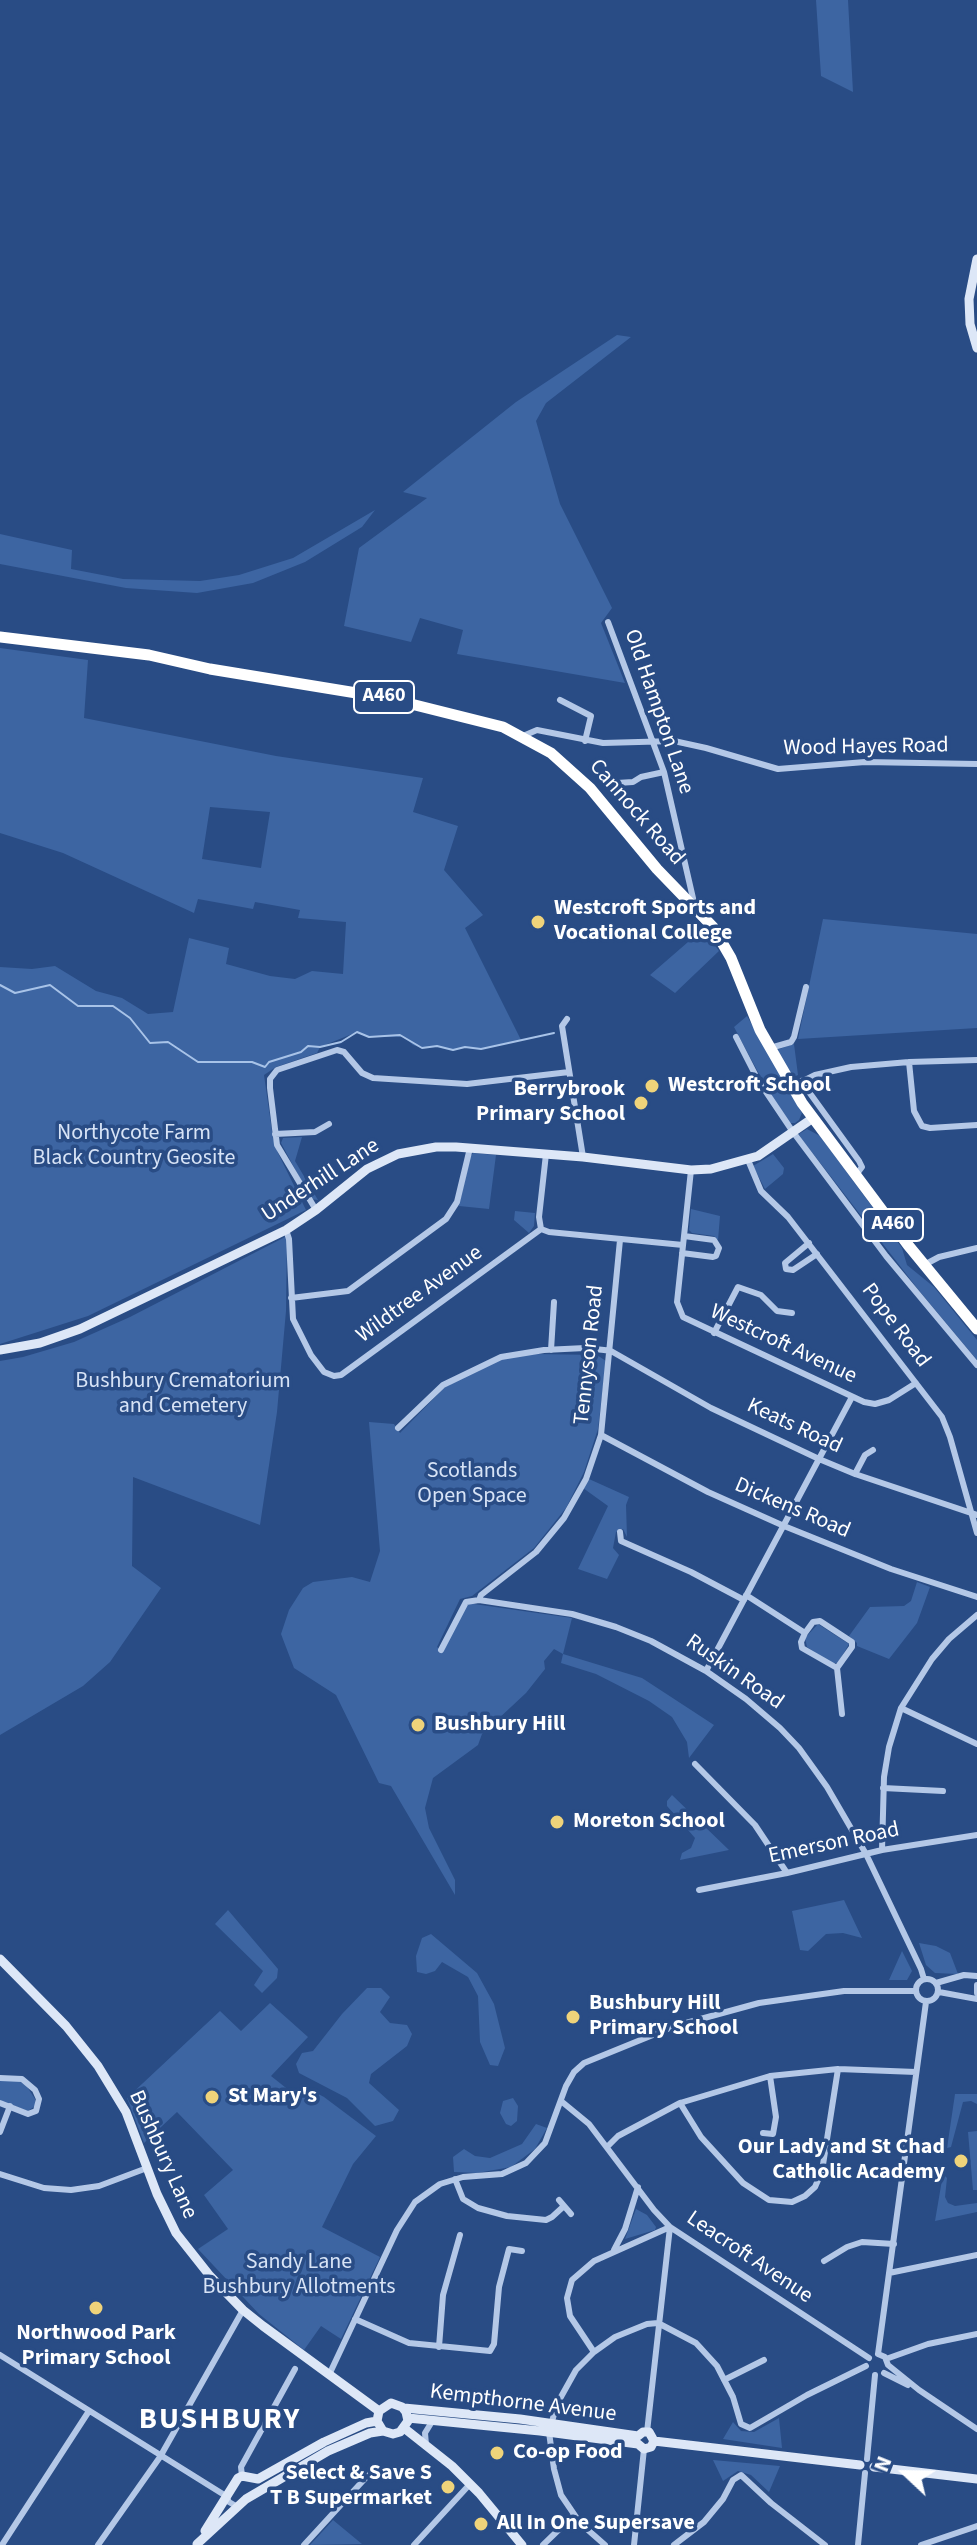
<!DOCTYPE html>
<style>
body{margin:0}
#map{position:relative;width:977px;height:2545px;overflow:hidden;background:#294c85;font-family:"Source Sans 3",sans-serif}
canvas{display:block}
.north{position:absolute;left:865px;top:2433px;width:80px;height:80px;-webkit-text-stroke:6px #294c85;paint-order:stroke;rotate:292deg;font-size:22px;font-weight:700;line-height:32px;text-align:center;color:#fff}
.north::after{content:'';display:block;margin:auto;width:28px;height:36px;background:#fff;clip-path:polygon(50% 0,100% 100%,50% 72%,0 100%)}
</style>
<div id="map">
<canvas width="977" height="2545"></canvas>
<div class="north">N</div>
</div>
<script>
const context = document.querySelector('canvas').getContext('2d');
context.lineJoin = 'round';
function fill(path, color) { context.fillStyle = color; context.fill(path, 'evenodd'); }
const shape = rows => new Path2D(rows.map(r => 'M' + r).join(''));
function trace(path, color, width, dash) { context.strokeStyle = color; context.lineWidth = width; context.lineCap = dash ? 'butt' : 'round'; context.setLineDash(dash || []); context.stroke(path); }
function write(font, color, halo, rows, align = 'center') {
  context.font = font + ' "Source Sans 3",sans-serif'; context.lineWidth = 7; context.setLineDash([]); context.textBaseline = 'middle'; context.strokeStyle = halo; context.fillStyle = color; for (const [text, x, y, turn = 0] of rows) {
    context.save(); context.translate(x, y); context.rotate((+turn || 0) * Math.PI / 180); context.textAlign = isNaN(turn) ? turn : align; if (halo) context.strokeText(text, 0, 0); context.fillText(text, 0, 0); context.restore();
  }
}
const green = shape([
 [816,0,848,0,853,92,821,76],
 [617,335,631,337,546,403,536,421,560,504,612,608,601,623,625,683,457,654,463,630,420,618,411,642,344,626,359,548,427,498,403,492,516,402],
 [375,510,362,527,305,562,253,583,197,593,126,588,0,564,0,534,72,550,71,569,123,579,200,581,239,575,293,558],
 [0,648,88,660,84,718,276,756,423,778,413,812,458,826,444,870,483,915,465,928,521,1040,481,1049,465,1047,453,1050,437,1046,422,1048,413,1045,404,1037,370,1037,357,1032,320,1047,317,1053,276,1067,264,1075,273,1138,278,1153,306,1210,88,1316,0,1344,0,967,32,969,55,966,96,991,122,998,148,1014,173,1012,189,938,229,948,226,964,270,976,295,979,312,971,343,974,346,922,298,918,300,910,255,902,253,909,198,899,194,913,63,853,0,833],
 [210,807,270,812,261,868,202,859],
 [823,919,977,934,977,1028,798,1039],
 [703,929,719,951,675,993,650,975],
 [747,1016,802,1113,799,1120,795,1123,790,1123,767,1089,734,1027],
 [794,1044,798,1075,791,1078,776,1050],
 [807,1129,820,1136,868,1201,902,1248,907,1265,934,1287,977,1340,977,1360,917,1288,801,1138,799,1134],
 [302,1137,295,1161,318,1200,311,1199,281,1143,283,1138],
 [473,1153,496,1155,489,1209,459,1206,470,1157],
 [773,1154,784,1168,783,1174,765,1189,753,1166],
 [691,1209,720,1216,718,1240,714,1236,692,1233,689,1230],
 [515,1211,535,1213,534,1226,529,1233,514,1220],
 [287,1236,286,1311,277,1412,260,1525,133,1477,132,1566,161,1588,110,1662,83,1686,0,1735,0,1361,23,1357,74,1342,130,1317],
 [535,1354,597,1355,606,1361,598,1429,584,1472,566,1508,534,1548,472,1596,460,1599,437,1647,442,1651,467,1603,572,1618,563,1654,642,1678,714,1725,689,1758,687,1742,672,1717,649,1701,596,1674,561,1663,563,1654,554,1649,544,1661,545,1669,526,1693,482,1734,478,1745,433,1778,425,1808,429,1828,455,1880,455,1895,391,1786,379,1783,336,1695,294,1668,281,1634,289,1610,303,1588,313,1582,352,1577,370,1582,380,1551,369,1422,394,1424,400,1433,445,1387,501,1358],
 [589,1479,629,1497,626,1505,627,1537,623,1529,616,1532,613,1548,619,1555,607,1579,578,1569,608,1506,583,1488],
 [917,1582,930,1587,917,1623,889,1659,857,1646,857,1643,849,1636,870,1607,904,1606,911,1601],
 [818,1624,849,1644,838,1663,831,1663,807,1647,805,1638],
 [672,1795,729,1850,680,1860,682,1853,691,1848,695,1838,667,1806,667,1801],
 [844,1900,862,1938,843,1933,826,1934,808,1951,800,1950,792,1911],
 [228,1910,278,1969,277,1978,262,1993,254,1985,263,1971,215,1924],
 [431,1934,477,1973,494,2004,505,2048,498,2066,490,2065,480,2042,478,1996,468,1977,442,1962,435,1971,426,1974,417,1972,416,1956,422,1938],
 [919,1943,936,1946,950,1953,958,1974,935,1973,926,1965],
 [902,1951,912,1971,907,1980,889,1980],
 [367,1988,381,1988,390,1997,380,2012,390,2023,407,2025,412,2034,407,2046,371,2074,369,2083,399,2110,393,2121,375,2126,347,2098,299,2073,296,2064,302,2053,313,2051,342,2014],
 [270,2003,308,2037,271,2076,300,2099,309,2089,324,2097,376,2136,353,2164,322,2227,380,2257,341,2339,321,2326,304,2350,259,2314,198,2249,228,2229,204,2195,233,2170,177,2112,144,2143,127,2098,220,2011,241,2031],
 [0,2080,17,2080,26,2085,35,2099,35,2106,28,2111,0,2100],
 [955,2094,977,2094,977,2104,971,2101,963,2102,951,2147,947,2148],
 [513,2098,518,2106,517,2121,511,2126,506,2124,500,2113,503,2101],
 [536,2124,547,2128,535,2149,511,2167,477,2173,454,2172,453,2157,464,2149,475,2156,490,2158,522,2144],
 [977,2131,977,2190,973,2190,968,2132],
 [943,2174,947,2178,945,2197,948,2203,955,2206,977,2203,977,2212,935,2221],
 [636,2209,647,2215,656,2227,655,2230,625,2239],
 [779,2418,782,2448,723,2439,733,2422,741,2431,754,2432],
 [713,2460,780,2466,769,2492,751,2475,738,2471,723,2481],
 [333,2520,362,2544,310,2545]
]);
const stream = shape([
 [0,985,15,993,50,985,78,1006,113,1006,130,1018,150,1043,168,1042,198,1062,252,1062,265,1067,269,1062,301,1052,308,1046,320,1047,341,1042,357,1032,369,1037,400,1035,422,1048,437,1046,453,1050,465,1047,481,1049,554,1033]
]);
const street = shape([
 [608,622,664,772,695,907],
 [560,700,591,716,585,741],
 [523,736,537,730,603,743,674,741,706,748,778,769,865,762,977,764],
 [617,792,617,783,633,782,641,777,664,772],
 [567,1019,562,1026,583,1157],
 [736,1037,758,1080,793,1132,886,1256,977,1365],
 [770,1048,791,1042,794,1037,806,987],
 [909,1062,914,1111,922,1126,930,1128,977,1125],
 [801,1081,859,1161,862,1167,856,1175],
 [791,1087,815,1075,851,1067,909,1062,977,1060],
 [275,1134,315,1132,329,1124],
 [748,1160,761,1191,788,1217,942,1417,950,1437,977,1533],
 [691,1170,677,1302,683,1317,864,1402,875,1404,889,1400,916,1383],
 [316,1210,277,1145,270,1088,270,1079,277,1070,337,1050,344,1052,362,1073,373,1078,467,1084,569,1072],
 [541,1229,549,1232,683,1245],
 [541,1229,539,1217,546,1154],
 [286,1230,289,1239,293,1319,311,1355,324,1372,334,1376,341,1375,541,1229],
 [809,1243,785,1263,786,1269,793,1270,817,1254],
 [682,1253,713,1257,716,1256,719,1248,714,1240,684,1236],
 [924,1265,939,1257,977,1248],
 [291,1298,348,1291,446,1219,457,1202,470,1148],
 [714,1333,738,1287,761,1295,777,1311,792,1313],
 [551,1350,554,1302],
 [398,1428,443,1385,501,1357,544,1350,585,1348,604,1350,611,1351,711,1408,819,1459,855,1474,977,1515],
 [601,1435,708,1492,784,1526,891,1569,977,1597],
 [855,1474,865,1455,873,1450],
 [620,1532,621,1541,691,1572,744,1600],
 [746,1595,805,1633,813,1622,820,1621,852,1642,852,1647,837,1668,842,1714],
 [479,1600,481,1595,536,1552,564,1518,586,1479,601,1435,620,1240],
 [805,1633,801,1642,802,1648,837,1668],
 [441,1650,466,1602,479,1600,572,1614,616,1627,651,1641,706,1671,746,1699,780,1728,799,1748,827,1787,866,1854,921,1969,924,1979],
 [706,1671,852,1397],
 [901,1708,977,1744],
 [695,1764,755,1825,787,1873],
 [883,1788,943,1791],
 [882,1850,884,1777,889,1747,901,1708,932,1659,949,1639,977,1615],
 [699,1890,787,1873,882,1850,977,1835],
 '916 1990a11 11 0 1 1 22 0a11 11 0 1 1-22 0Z',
 [936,1983,964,1975,977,1976],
 [977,1985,977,1993],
 [939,1992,977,1999],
 [0,2078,22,2079,35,2090,39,2099,36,2111,28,2114,0,2103],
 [561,2101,589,2124,654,2210,670,2227,869,2358],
 [680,2103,701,2137,743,2183,769,2200,792,2202,805,2196,815,2187,822,2171,838,2069],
 [0,2132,10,2106],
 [763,2133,773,2134,776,2117,770,2076],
 [607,2147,618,2136,680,2103,770,2076,838,2069,916,2072],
 [0,2174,44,2188,71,2190,99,2186,147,2168],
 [455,2179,463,2199,478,2208,507,2216,546,2220,552,2217,564,2206],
 [559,2200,571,2214],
 [614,2250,625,2229,638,2187],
 [824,2261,847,2247,862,2242,894,2244],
 [889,2273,977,2255],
 [355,2319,409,2343,490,2351,494,2344,499,2287,509,2249,522,2251],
 [439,2347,443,2295,460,2235],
 [594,2352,570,2316,567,2298,572,2280,594,2261,670,2227],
 [878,2354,926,2002],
 [878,2354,885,2357,888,2365,919,2390,977,2429],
 [0,2355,226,2496,229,2502,236,2506],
 [886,2359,928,2344,977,2334],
 [884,2373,908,2385],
 [329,2375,397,2230,415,2202,440,2184,463,2177,502,2174,526,2163,545,2143,566,2086,574,2072,584,2063,675,2026,759,2003,844,1991,916,1991],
 [724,2380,764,2360],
 [647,2432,670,2227],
 [426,2445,425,2433,433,2420],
 [867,2459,875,2375],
 [242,2476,241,2467,295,2369],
 [2,2545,89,2411],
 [98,2545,160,2457,243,2310],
 [304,2545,371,2472],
 [414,2545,470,2484],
 [543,2545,574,2515],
 [605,2545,580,2523,561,2495,554,2469,549,2432,557,2404,576,2370,594,2352,615,2337,647,2324,658,2323,696,2343,717,2366,733,2397,741,2424,750,2428,807,2395,866,2366],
 [634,2545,644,2449],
 [674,2545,704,2522,723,2499,733,2480,741,2475,771,2503,825,2545],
 [858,2545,865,2473],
 [921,2545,977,2526]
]);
const secondary = shape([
 [977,259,969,299,970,324,977,348],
 [0,1350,40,1343,80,1329,286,1230,316,1210,367,1169,398,1154,436,1147,456,1147,583,1157,691,1170,711,1169,758,1156,813,1118],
 [0,1959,66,2026,98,2066,126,2112,157,2194,176,2233,210,2276,243,2310,263,2326,379,2411],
 [404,2408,520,2419,638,2436],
 [408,2418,540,2431,638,2444,644,2449,651,2447,654,2441],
 [404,2428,452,2466,479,2493,522,2545],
 [638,2436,643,2432,649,2432,654,2441],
 [654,2441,860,2465],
 [874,2467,977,2479],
 [205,2531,238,2478,242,2476,258,2479,324,2442,366,2423,377,2421],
 [197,2544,246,2499,328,2451,370,2433,383,2431,393,2434,400,2432,408,2421,406,2412,402,2407,391,2403,379,2411,377,2421,383,2431]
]);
const highway = shape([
 [0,637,149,655,210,669,387,698,503,727,551,753,590,788,657,869,713,927,731,958,760,1030,802,1103,908,1245,977,1329]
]);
const markers = [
 [538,922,8,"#efd37a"],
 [652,1086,8,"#efd37a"],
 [641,1103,8,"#efd37a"],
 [418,1725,8,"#efd37a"],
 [557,1822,8,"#efd37a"],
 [573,2017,8,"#efd37a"],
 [212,2097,8,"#efd37a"],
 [961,2161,8,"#efd37a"],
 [96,2308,8,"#efd37a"],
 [497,2453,8,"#efd37a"],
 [448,2487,8,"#efd37a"],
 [481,2524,8,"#efd37a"]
];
const shields = [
 [384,697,60],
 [893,1225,60]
];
const shieldNames = [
 ["A460",384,697],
 ["A460",893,1225]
];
const streetNames = [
 ["Old Hampton Lane",658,712,71],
 ["Wood Hayes Road",866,748,-1],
 ["Cannock Road",636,813,49],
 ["Underhill Lane",321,1181,-33],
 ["Wildtree Avenue",420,1295,-36],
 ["Pope Road",895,1326,53],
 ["Westcroft Avenue",783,1345,25],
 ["Tennyson Road",590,1355,-84],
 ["Keats Road",794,1427,25],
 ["Dickens Road",792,1509,23],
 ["Ruskin Road",734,1673,35],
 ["Emerson Road",834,1844,-12],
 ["Bushbury Lane",162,2155,66],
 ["Leacroft Avenue",749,2258,34],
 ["Kempthorne Avenue",523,2404,7]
];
const poiNames = [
 ["Westcroft Sports and",554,909],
 ["Vocational College",554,934],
 ["Westcroft School",668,1086],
 ["Berrybrook",625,1090,"right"],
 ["Primary School",625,1115,"right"],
 ["Bushbury Hill",434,1725],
 ["Moreton School",573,1822],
 ["Bushbury Hill",589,2004],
 ["Primary School",589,2029],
 ["St Mary's",228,2097],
 ["Our Lady and St Chad",945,2148,"right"],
 ["Catholic Academy",945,2173,"right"],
 ["Northwood Park",96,2334,"center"],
 ["Primary School",96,2359,"center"],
 ["Co-op Food",513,2453],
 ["Select & Save S",432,2474,"right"],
 ["T B Supermarket",432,2499,"right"],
 ["All In One Supersave",497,2524]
];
const parkNames = [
 ["Northycote Farm",134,1134],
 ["Black Country Geosite",134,1159],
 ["Bushbury Crematorium",183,1382],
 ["and Cemetery",183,1407],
 ["Scotlands",472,1472],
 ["Open Space",472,1497],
 ["Sandy Lane",299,2263],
 ["Bushbury Allotments",299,2288]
];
const districtNames = [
 ["BUSHBURY",220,2421]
];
fill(green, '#3d65a2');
trace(stream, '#a8c3e8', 2);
trace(street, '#b4c8e7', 6);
trace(secondary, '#dde7f7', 9);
trace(highway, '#fff', 11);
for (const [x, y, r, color] of markers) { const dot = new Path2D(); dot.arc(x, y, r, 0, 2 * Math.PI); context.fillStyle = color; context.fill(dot); trace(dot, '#294c85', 3); }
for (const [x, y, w] of shields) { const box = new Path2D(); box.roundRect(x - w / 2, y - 16, w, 32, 6); context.fillStyle = '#294c85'; context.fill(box); trace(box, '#fff', 2); }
write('bold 20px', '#fff', null, shieldNames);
write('22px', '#fff', '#294c85', streetNames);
write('bold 22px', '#fff', '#294c85', poiNames, 'left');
write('22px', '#d7e3f6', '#294c85', parkNames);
context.letterSpacing = '2px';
write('bold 30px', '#fff', '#294c85', districtNames);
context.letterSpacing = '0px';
</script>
